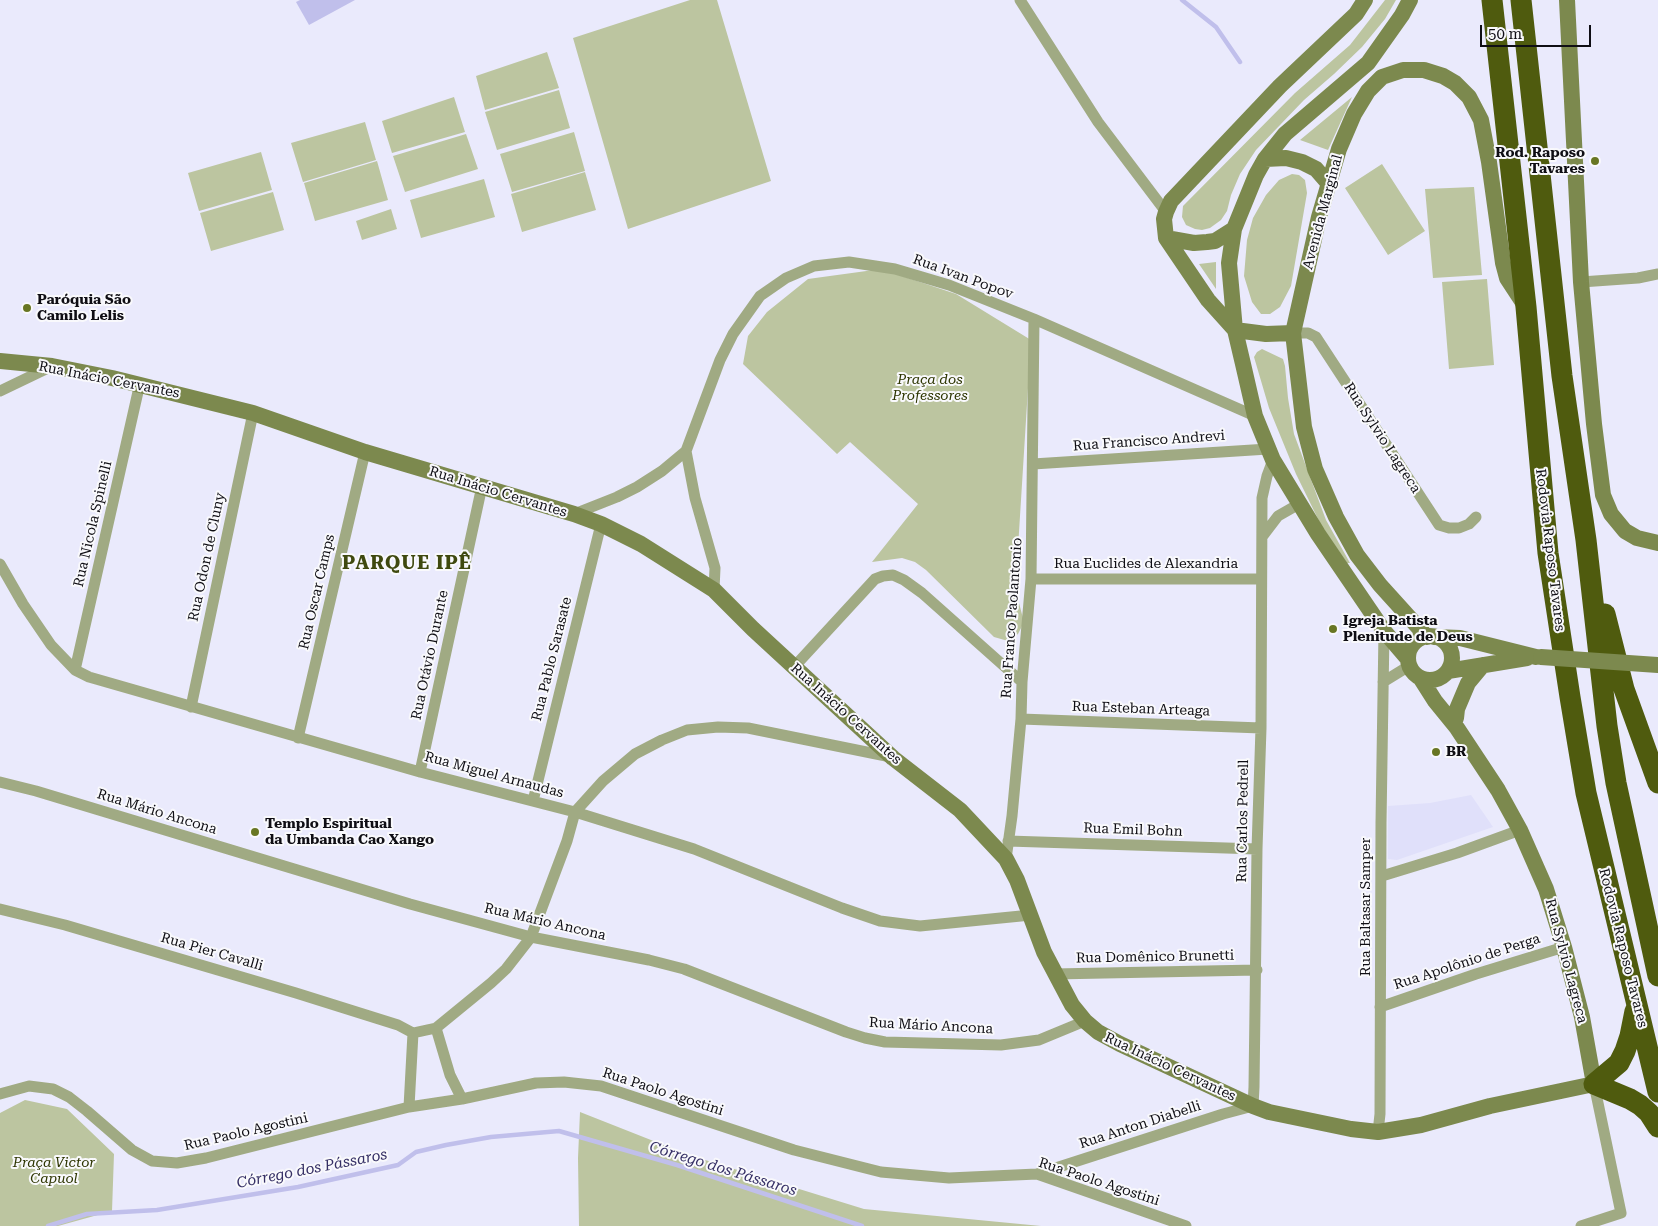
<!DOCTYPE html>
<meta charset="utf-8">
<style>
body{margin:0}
#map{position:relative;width:1658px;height:1226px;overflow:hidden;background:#eaeafc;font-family:"Roboto Serif",serif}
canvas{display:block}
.scale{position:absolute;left:1480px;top:25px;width:111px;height:22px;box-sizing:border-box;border:2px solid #0f0e14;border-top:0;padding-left:6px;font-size:15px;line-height:18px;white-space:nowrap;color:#0f0e14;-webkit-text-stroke:4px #f9f9fc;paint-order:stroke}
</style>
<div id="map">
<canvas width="1658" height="1226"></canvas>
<div class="scale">50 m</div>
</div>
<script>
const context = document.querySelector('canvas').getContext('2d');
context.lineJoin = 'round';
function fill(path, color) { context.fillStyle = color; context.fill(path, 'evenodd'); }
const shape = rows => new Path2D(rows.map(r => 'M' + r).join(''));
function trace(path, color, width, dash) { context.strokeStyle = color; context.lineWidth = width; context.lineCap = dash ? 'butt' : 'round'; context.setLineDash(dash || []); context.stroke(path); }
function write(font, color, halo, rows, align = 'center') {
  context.font = font + ' "Roboto Serif",serif'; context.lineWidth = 4; context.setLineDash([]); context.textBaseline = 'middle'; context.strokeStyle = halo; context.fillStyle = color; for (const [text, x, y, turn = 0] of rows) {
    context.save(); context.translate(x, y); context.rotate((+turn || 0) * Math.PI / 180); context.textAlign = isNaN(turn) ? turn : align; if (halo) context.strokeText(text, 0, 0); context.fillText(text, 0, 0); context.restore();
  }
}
const built = shape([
 [1471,795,1493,827,1397,860,1388,859,1388,806,1430,803]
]);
const green = shape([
 [690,0,717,0,771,181,628,229,573,38],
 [1385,0,1396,0,1385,19,1362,47,1334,74,1304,100,1256,150,1240,174,1231,195,1227,211,1221,220,1210,228,1202,230,1195,229,1186,225,1182,217,1183,206,1295,93,1350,45],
 [547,52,559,88,485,110,476,76],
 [559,90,570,128,497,150,485,112],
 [454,97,465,132,392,153,382,121],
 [1352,97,1328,150,1300,140],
 [365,122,376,160,303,182,291,143],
 [574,132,585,171,512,192,500,154],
 [466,134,478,169,405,192,393,156],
 [261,152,272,190,199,211,188,173],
 [377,161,388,200,315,221,304,183],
 [1382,164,1425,231,1388,255,1345,188],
 [585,172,596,210,522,232,511,194],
 [1292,174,1299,175,1305,180,1307,193,1291,286,1280,307,1270,314,1261,314,1252,302,1244,276,1247,240,1253,218,1266,195,1279,180],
 [484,179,495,217,421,238,410,200],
 [1474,187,1482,275,1433,278,1425,189],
 [273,192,284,230,211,251,200,213],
 [391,209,397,229,362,240,356,221],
 [1216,262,1216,289,1199,264],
 [881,269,956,294,1031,340,1016,580,1019,603,1024,622,1018,634,1008,641,994,637,926,570,915,562,902,558,872,562,918,504,850,442,837,454,743,364,748,336,767,312,808,279],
 [1487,279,1494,365,1449,369,1442,282],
 [1262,349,1283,359,1285,366,1288,398,1294,434,1326,520,1350,563,1347,563,1321,525,1296,474,1269,408,1254,357,1257,352],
 [25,1100,67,1109,114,1154,112,1211,58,1226,0,1226,0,1113],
 [580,1112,689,1155,864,1209,1041,1226,579,1226,578,1158]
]);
const water = shape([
 [300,0,355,0,309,25,296,2]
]);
const stream = shape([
 [1182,0,1216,27,1240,62],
 [48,1226,87,1214,157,1210,298,1187,398,1165,416,1152,446,1145,491,1137,559,1131,677,1165,862,1226]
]);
const street = shape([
 [1020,0,1098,122,1166,212],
 [1581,282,1638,278,1658,274],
 [1293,333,1308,333,1316,337,1439,525,1449,528,1459,528,1469,524,1476,517],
 [0,391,50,367],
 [686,451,695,498,715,568,714,590],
 [1033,464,1268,449],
 [574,514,617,497,637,487,662,471,686,451,720,360,733,334,760,296,786,278,814,266,849,262,895,269,949,285,1034,319,1255,416],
 [1262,537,1278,516,1299,504],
 [0,564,23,604,51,645,75,670,89,677,420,772,575,812,694,849,842,908,880,921,920,926,1031,915],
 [1031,579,1261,579],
 [794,667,875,579,883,576,893,575,904,580,922,593,1022,682],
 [75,670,140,383],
 [1383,682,1409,666],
 [191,707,253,413],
 [1021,719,1261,728],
 [298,738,365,452],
 [420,772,482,486],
 [0,782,36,791,410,904,531,937,649,960,684,969,846,1032,865,1038,885,1042,1001,1045,1039,1040,1085,1021],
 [533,801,601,524],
 [1008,841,1257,849],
 [1006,859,1012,816,1021,719,1022,682,1031,579,1034,319],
 [1382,876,1457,853,1520,830],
 [0,909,65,925,296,993,398,1025,413,1033],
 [1054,974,1257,970],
 [1380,1007,1476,974,1564,947],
 [436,1028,450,1075,462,1099],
 [413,1033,436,1028,491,983,506,969,531,937,567,841,575,812,603,781,635,754,662,740,687,730,718,727,748,728,891,757],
 [0,1094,29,1086,53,1089,69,1097,87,1111,132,1150,152,1161,177,1163,206,1158,409,1107,462,1099,536,1083,564,1082,601,1086,794,1150,881,1172,949,1178,1037,1174,1186,1226],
 [409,1107,413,1033],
 [1378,1132,1380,1114,1381,823,1384,631],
 [1037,1174,1223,1114,1253,1106,1254,1087,1257,849,1261,728,1262,498,1267,476,1273,460],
 [1581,1226,1621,1213,1594,1084]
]);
const secondary = shape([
 [1567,0,1581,282,1594,424,1603,495,1611,514,1625,531,1637,538,1658,543],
 [1265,159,1286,158,1302,162,1316,169,1329,184],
 [1166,238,1194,243,1207,242,1215,241,1234,229],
 [1235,330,1208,300,1166,238,1164,219,1166,212,1171,201,1280,86,1356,14,1365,0],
 [1235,330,1266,334,1293,333],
 [0,361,52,366,112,378,253,413,365,452,574,514,601,524,641,544,714,590,753,629,893,758,960,810,1006,859,1017,880,1044,952,1072,1005,1085,1021,1098,1032,1120,1044,1253,1106,1269,1112,1351,1129,1378,1132,1421,1125,1490,1106,1594,1084,1582,1017,1564,947,1546,889,1520,830,1498,790,1457,728,1435,701,1421,679],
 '1408 658a22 22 0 1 1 44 0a22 22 0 1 1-44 0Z',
 [1427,637,1380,585,1357,555,1336,517,1315,469,1304,427,1293,333,1319,217,1339,149,1354,114,1368,91,1382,77,1403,70,1424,70,1443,76,1455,83,1469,97,1481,120,1489,162,1503,263,1507,278,1526,307],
 [1434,637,1460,638,1536,657],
 [1408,659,1384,631,1318,534,1273,460,1255,416,1243,364,1235,330,1229,263,1234,229,1256,175,1265,159,1285,134,1368,63,1402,15,1410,0],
 [1448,671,1527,658],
 [1456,718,1457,709,1468,683,1483,665]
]);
const highway = shape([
 [1492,0,1526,307,1548,553,1570,697,1586,793,1658,1092],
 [1521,0,1562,376,1586,540,1607,726,1616,783,1658,976],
 [1605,614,1624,689,1658,783],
 [1635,1011,1630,1036,1625,1051,1619,1063,1594,1084,1630,1099,1640,1105,1649,1113,1658,1127]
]);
const secondaryBridge = shape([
 [1541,657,1658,665]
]);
const markers = [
 [1595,161,5,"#687623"],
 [27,308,5,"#687623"],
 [1333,629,5,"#687623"],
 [1436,752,5,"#687623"],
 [255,832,5,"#687623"]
];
const poiNames = [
 ["Rod. Raposo",1585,153,"right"],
 ["Tavares",1585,169,"right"],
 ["Paróquia São",37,300],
 ["Camilo Lelis",37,316],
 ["Igreja Batista",1343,621],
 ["Plenitude de Deus",1343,637],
 ["BR",1446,752],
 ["Templo Espiritual",265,824],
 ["da Umbanda Cao Xango",265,840]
];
const streetNames = [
 ["Avenida Marginal",1323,212,-75],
 ["Rua Ivan Popov",963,277,20],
 ["Rua Inácio Cervantes",109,380,11],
 ["Rua Sylvio Lagreca",1382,438,57],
 ["Rua Francisco Andrevi",1149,441,-4],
 ["Rua Inácio Cervantes",498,492,17],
 ["Rua Nicola Spinelli",93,524,-77],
 ["Rodovia Raposo Tavares",1550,550,83],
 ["Rua Odon de Cluny",207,557,-78],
 ["Rua Euclides de Alexandria",1146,564],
 ["Rua Oscar Camps",317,592,-77],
 ["Rua Franco Paolantonio",1012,618,-86],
 ["Rua Otávio Durante",430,655,-78],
 ["Rua Pablo Sarasate",552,659,-76],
 ["Rua Esteban Arteaga",1141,709,2],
 ["Rua Inácio Cervantes",846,714,42],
 ["Rua Miguel Arnaudas",494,775,15],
 ["Rua Mário Ancona",157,812,17],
 ["Rua Carlos Pedrell",1243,821,-89],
 ["Rua Emil Bohn",1133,830,2],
 ["Rua Baltasar Samper",1366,907,-90],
 ["Rua Mário Ancona",545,922,13],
 ["Rodovia Raposo Tavares",1623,948,76],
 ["Rua Pier Cavalli",212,952,16],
 ["Rua Domênico Brunetti",1155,957,-1],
 ["Rua Sylvio Lagreca",1566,961,75],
 ["Rua Apolônio de Perga",1467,962,-18],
 ["Rua Mário Ancona",931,1026,3],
 ["Rua Inácio Cervantes",1170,1067,25],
 ["Rua Paolo Agostini",663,1092,18],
 ["Rua Anton Diabelli",1140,1125,-18],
 ["Rua Paolo Agostini",246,1132,-13],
 ["Rua Paolo Agostini",1099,1182,18]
];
const parkNames = [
 ["Praça dos",930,380],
 ["Professores",930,396],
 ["Praça Victor",54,1163],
 ["Capuol",54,1179]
];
const waterNames = [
 ["Córrego dos Pássaros",312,1169,-11],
 ["Córrego dos Pássaros",723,1169,17]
];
const districtNames = [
 ["PARQUE IPÊ",407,563]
];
fill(built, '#e0e0fa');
fill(green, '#bcc5a0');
fill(water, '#c0bfeb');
trace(stream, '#c0bfeb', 4.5);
trace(street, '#a0aa83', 11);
trace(secondary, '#7c894e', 16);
trace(highway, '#4f5b0e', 21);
trace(secondaryBridge, '#7c894e', 16);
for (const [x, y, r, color] of markers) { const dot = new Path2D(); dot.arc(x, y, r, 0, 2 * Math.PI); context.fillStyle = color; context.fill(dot); trace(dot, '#f9f9fc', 2); }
write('bold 14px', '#0f0e14', '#f9f9fc', poiNames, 'left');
write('14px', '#0f0e14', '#f9f9fc', streetNames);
write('italic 14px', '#2d3500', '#f9f9fc', parkNames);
write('italic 15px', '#352f65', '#f9f9fc', waterNames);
context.letterSpacing = '1px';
write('bold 19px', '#3f490f', '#f9f9fc', districtNames);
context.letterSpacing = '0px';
</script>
